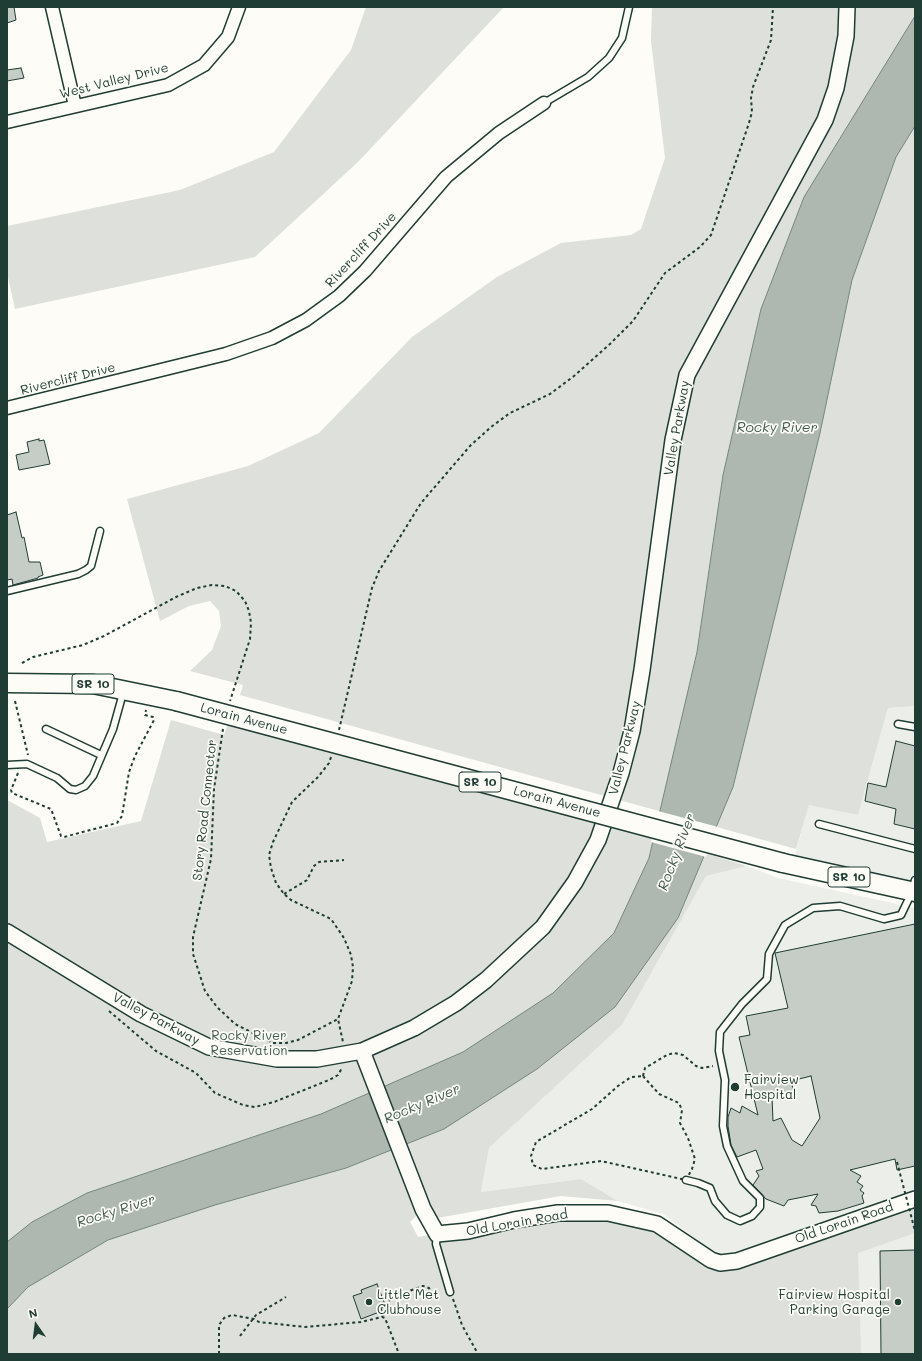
<!DOCTYPE html>
<style>
body{margin:0}
#map{position:relative;width:922px;height:1361px;overflow:hidden;background:#fdfcf7;font-family:Mali,sans-serif}
canvas{display:block}
.frame{position:absolute;inset:0;border:8px solid #1f3d34;pointer-events:none}
.north{position:absolute;left:16px;top:1305px;width:40px;height:40px;-webkit-text-stroke:3px #fdfcf7;paint-order:stroke;rotate:346deg;font-size:11px;font-weight:700;line-height:16px;text-align:center;color:#1f3d34}
.north::after{content:'';display:block;margin:auto;width:14px;height:18px;background:#1f3d34;clip-path:polygon(50% 0,100% 100%,50% 72%,0 100%)}
</style>
<div id="map">
<canvas width="922" height="1361"></canvas>
<div class="frame"></div>
<div class="north">N</div>
</div>
<script>
const context = document.querySelector('canvas').getContext('2d');
context.lineJoin = 'round';
function fill(path, color) { context.fillStyle = color; context.fill(path, 'evenodd'); }
const shape = rows => new Path2D(rows.map(r => 'M' + r).join(''));
function trace(path, color, width, dash) { context.strokeStyle = color; context.lineWidth = width; context.lineCap = dash ? 'butt' : 'round'; context.setLineDash(dash || []); context.stroke(path); }
function write(font, color, halo, rows, align = 'center') {
  context.font = font + ' Mali,sans-serif'; context.lineWidth = 3.5; context.setLineDash([]); context.textBaseline = 'middle'; context.strokeStyle = halo; context.fillStyle = color; for (const [text, x, y, turn = 0] of rows) {
    context.save(); context.translate(x, y); context.rotate((+turn || 0) * Math.PI / 180); context.textAlign = isNaN(turn) ? turn : align; if (halo) context.strokeText(text, 0, 0); context.fillText(text, 0, 0); context.restore();
  }
}
const built = shape([
 [915,706,915,890,793,862,809,804,858,815,888,708],
 [747,866,778,878,915,908,915,1354,844,1354,837,1259,891,1241,882,1201,827,1224,723,1260,663,1214,618,1201,581,1179,481,1192,489,1148,622,1025,706,876]
]);
const green = shape([
 [366,7,504,7,358,162,255,257,15,309,7,273,7,226,180,190,274,152,351,50],
 [652,7,915,7,915,706,888,708,858,815,809,805,796,849,240,695,243,685,190,671,212,650,221,626,219,611,210,601,189,606,160,621,127,499,248,466,319,433,412,337,497,277,561,243,631,235,641,229,665,158,651,41],
 [233,708,747,866,706,876,622,1025,489,1148,481,1192,581,1179,618,1201,561,1196,426,1220,422,1210,410,1222,418,1237,562,1212,659,1220,714,1267,915,1197,915,1233,858,1253,861,1354,7,1354,7,800,40,818,47,842,141,821,171,720,224,735]
]);
const water = shape([
 [915,16,915,126,896,157,852,280,820,433,733,787,678,918,615,1007,537,1069,444,1129,346,1168,215,1205,108,1240,28,1287,7,1309,7,1242,32,1222,87,1193,321,1114,463,1052,553,993,614,933,649,858,697,652,723,475,761,309,804,197,915,16]
]);
const pier = shape([
 [658,811,718,827,706,857,651,842]
]);
const building = shape([
 [7,7,14,7,16,20,7,23,7,7],
 [21,68,24,78,7,81,7,70,21,68],
 [39,439,39,441,44,440,50,464,19,470,16,455,29,452,27,442,39,439],
 [16,512,22,538,24,537,29,562,40,562,43,575,38,577,38,578,13,585,12,579,7,580,7,515,16,512],
 [896,741,915,746,915,829,894,824,896,809,865,801,868,783,886,787,896,741],
 [915,924,915,1166,897,1170,895,1159,850,1170,861,1176,857,1182,863,1186,860,1190,864,1193,862,1196,864,1203,838,1211,819,1213,816,1206,811,1205,818,1194,788,1200,784,1206,766,1199,753,1185,759,1176,756,1171,763,1169,756,1150,737,1157,731,1145,728,1126,728,1117,731,1108,740,1113,742,1106,758,1115,739,1037,750,1035,746,1016,788,1008,775,953,915,924],
 [811,1076,820,1118,802,1146,792,1140,781,1118,773,1121,772,1097,794,1093,791,1081,811,1076],
 [915,1250,915,1354,881,1354,880,1251,915,1250],
 [377,1284,386,1307,381,1308,382,1311,361,1319,353,1296,362,1293,361,1290,377,1284]
]);
const path = shape([
 [22,663,33,657,83,645,104,636,176,597,197,588,212,585,225,586,236,591,245,601,249,611,251,623,250,639,230,701],
 [15,701,28,755],
 [223,729,214,789,211,859,193,937,193,954,205,991,217,1007,235,1024,273,1043,286,1043,298,1040,338,1019],
 [339,730,372,588,379,571,421,503,470,446,491,427,510,413,550,394,574,376,610,344,633,321,665,273,700,247,711,235,749,123,752,112,751,98,753,87,771,40,773,7],
 [331,757,329,763,318,777,292,802,273,842,269,855,271,868,276,883,284,894,291,900,331,919,344,938,351,955,353,967,352,981,338,1019,343,1042],
 [18,773,11,790,12,793,51,809,61,836,64,837,117,823,122,816,129,772,135,756,154,720,153,717,145,715,146,710],
 [284,894,307,880,314,866,319,862,344,860],
 [109,1011,156,1051,196,1073,215,1093,243,1105,255,1107,274,1102,329,1080,338,1075,342,1068],
 [643,1076,659,1094,679,1103,682,1110,680,1123,688,1138,695,1159,692,1169,686,1180,601,1161,542,1169,533,1165,531,1156,536,1142,592,1109,618,1086,631,1077,643,1076],
 [643,1076,645,1068,667,1055,674,1053,683,1055,696,1066,702,1068,713,1066],
 [453,1299,462,1325,478,1354],
 [382,1317,388,1301,398,1295,423,1286,429,1288,433,1297],
 [240,1336,256,1315,286,1297],
 [219,1354,219,1325,224,1318,232,1315,254,1319,259,1322,305,1327,361,1322,382,1317,385,1318,399,1354]
]);
const service = shape([
 [544,103,588,77,609,58,622,38,629,7],
 [7,591,78,574,86,570,91,566,100,531],
 [898,724,915,727],
 [46,729,101,755],
 [7,765,27,764,57,778,70,789,76,790,85,786,93,776,113,729,123,693],
 [819,824,915,849],
 [686,1180,698,1183,710,1188,715,1201,727,1215,740,1221,752,1216,760,1207,760,1198,743,1181,727,1146,723,1126,725,1080,719,1051,720,1032,742,1004,767,979,769,954,785,925,813,908,840,906,884,919,901,915,912,892,915,880],
 [437,1234,436,1244,450,1292]
]);
const minor = shape([
 [52,7,75,106],
 [7,122,168,85,204,65,228,37,239,7],
 [7,408,226,354,272,338,306,320,339,296,365,271,446,177,499,133,544,103]
]);
const tertiary = shape([
 [7,932,141,1014,209,1047,277,1059,317,1059,362,1051,414,1028,456,1003,486,980,543,927,575,882,598,840,621,773,632,731,642,670,673,440,687,375,825,120,836,88,846,36,847,7],
 [362,1051,423,1209,437,1234,468,1231,514,1220,558,1213,608,1213,657,1224,711,1260,720,1263,737,1261,915,1199]
]);
const primary = shape([
 [7,683,93,684,176,701],
 [783,863,915,892]
]);
const pathBridge = shape([
 [897,1162,915,1231]
]);
const primaryBridge = shape([
 [176,701,783,863]
]);
const markers = [
 [735,1087,5,"#1f3d34"],
 [369,1302,4,"#1f3d34"],
 [898,1302,4,"#1f3d34"]
];
const shields = [
 [93,684,42],
 [480,782,42],
 [849,877,42]
];
const shieldNames = [
 ["SR 10",93,684],
 ["SR 10",480,782],
 ["SR 10",849,877]
];
const streetNames = [
 ["West Valley Drive",114,81,-14],
 ["Rivercliff Drive",361,250,-47],
 ["Rivercliff Drive",68,379,-14],
 ["Valley Parkway",677,428,-80],
 ["Lorain Avenue",244,719,15],
 ["Valley Parkway",625,748,-76],
 ["Lorain Avenue",557,802,15],
 ["Story Road Connector",205,810,-84],
 ["Valley Parkway",156,1019,28],
 ["Old Lorain Road",517,1223,-10],
 ["Old Lorain Road",844,1223,-19]
];
const parkNames = [
 ["Rocky River",249,1036],
 ["Reservation",249,1051]
];
const poiNames = [
 ["Fairview",744,1080],
 ["Hospital",744,1095],
 ["Little Met",377,1295],
 ["Clubhouse",377,1310],
 ["Fairview Hospital",890,1295,"right"],
 ["Parking Garage",890,1310,"right"]
];
const waterNames = [
 ["Rocky River",777,428],
 ["Rocky River",677,852,-69],
 ["Rocky River",422,1104,-23],
 ["Rocky River",116,1211,-17]
];
fill(built, '#eceee9');
fill(green, '#dde0db');
fill(water, '#aeb8b1');
trace(water, '#75877f', 1);
fill(pier, '#fdfcf7');
fill(building, '#c6cdc7');
trace(building, '#1f3d34', 1);
trace(service, '#1f3d34', 9);
trace(minor, '#1f3d34', 15);
trace(tertiary, '#1f3d34', 18);
trace(primary, '#1f3d34', 21);
trace(path, '#1f3d34', 2, [3, 3]);
trace(service, '#fdfcf7', 6);
trace(minor, '#fdfcf7', 12);
trace(tertiary, '#fdfcf7', 15);
trace(primary, '#fdfcf7', 18);
trace(primaryBridge, '#1f3d34', 21, []);
trace(pathBridge, '#1f3d34', 2, [3, 3]);
trace(primaryBridge, '#fdfcf7', 18);
for (const [x, y, r, color] of markers) { const dot = new Path2D(); dot.arc(x, y, r, 0, 2 * Math.PI); context.fillStyle = color; context.fill(dot); trace(dot, '#fdfcf7', 1.5); }
for (const [x, y, w] of shields) { const box = new Path2D(); box.roundRect(x - w / 2, y - 10, w, 20, 3); context.fillStyle = '#fdfcf7'; context.fill(box); trace(box, '#1f3d34', 1); }
write('bold 12px', '#1f3d34', null, shieldNames);
write('13px', '#1f3d34', '#fdfcf7', streetNames);
write('13px', '#455e55', '#fdfcf7', parkNames);
write('13px', '#1f3d34', '#fdfcf7', poiNames, 'left');
write('italic 14px', '#435c53', '#fdfcf7', waterNames);
</script>
